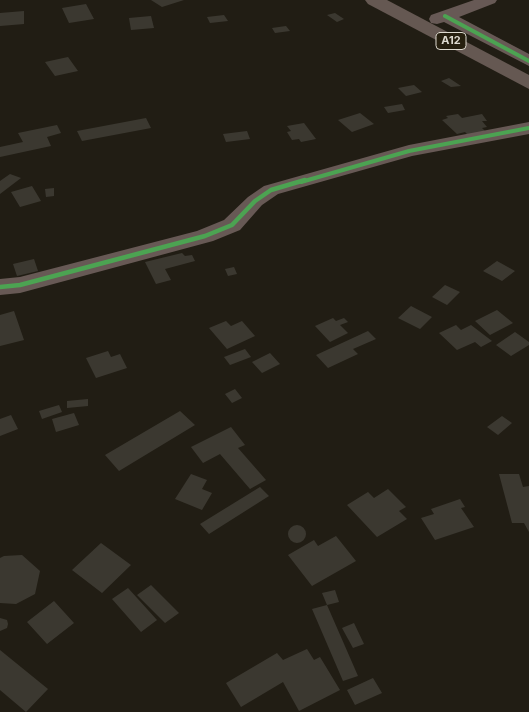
<!DOCTYPE html>
<style>
body{margin:0}
canvas{display:block;background:#211d14}
</style>
<canvas width="529" height="712"></canvas>
<script>
const context = document.querySelector('canvas').getContext('2d');
context.lineJoin = 'round';
function fill(path, color) { context.fillStyle = color; context.fill(path, 'evenodd'); }
const shape = rows => new Path2D(rows.map(r => 'M' + r).join(''));
function trace(path, color, width, dash) { context.strokeStyle = color; context.lineWidth = width; context.lineCap = dash ? 'butt' : 'round'; context.setLineDash(dash || []); context.stroke(path); }
function write(font, color, halo, rows, align = 'center') {
  context.font = font + ' Inter,sans-serif'; context.lineWidth = 4; context.setLineDash([]); context.textBaseline = 'middle'; context.strokeStyle = halo; context.fillStyle = color; for (const [text, x, y, turn = 0] of rows) {
    context.save(); context.translate(x, y); context.rotate((+turn || 0) * Math.PI / 180); context.textAlign = isNaN(turn) ? turn : align; if (halo) context.strokeText(text, 0, 0); context.fillText(text, 0, 0); context.restore();
  }
}
const building = shape([
 [151,0,184,0,162,7],
 [86,4,94,19,69,23,62,8],
 [24,11,24,24,0,26,0,13],
 [335,13,344,19,337,22,327,15],
 [224,15,228,21,210,23,207,17],
 [151,16,154,28,131,30,129,18],
 [286,26,290,31,275,33,272,28],
 [68,57,78,71,55,76,45,62],
 [449,78,461,86,451,87,441,81],
 [414,85,422,92,406,96,398,88],
 [402,104,405,110,388,113,384,107],
 [360,113,374,124,352,132,338,120],
 [458,114,462,118,482,114,487,121,482,121,487,127,482,128,486,132,468,135,465,132,457,134,442,120,448,118,446,116],
 [146,118,151,128,82,141,77,131],
 [304,123,316,139,301,142,299,139,292,140,287,132,291,131,287,126],
 [57,125,61,133,47,137,51,146,0,157,0,147,23,142,18,133],
 [247,131,250,139,226,142,223,134],
 [10,174,21,178,0,194,0,181],
 [32,186,41,201,20,207,11,192],
 [54,188,54,196,46,197,45,189],
 [182,253,185,256,192,255,195,261,165,269,171,280,156,284,145,262],
 [34,259,38,271,17,276,13,264],
 [497,261,515,271,502,281,483,271],
 [234,267,237,274,228,276,225,269],
 [445,285,460,292,447,305,432,297],
 [411,306,432,317,420,329,398,318],
 [497,310,513,323,490,335,475,321],
 [14,311,24,340,0,346,0,315],
 [333,318,336,321,344,318,348,322,340,325,348,333,330,342,315,326],
 [226,321,231,326,242,321,255,336,227,349,209,328],
 [456,325,461,330,471,325,492,341,481,347,475,342,457,350,439,333],
 [368,331,376,339,353,349,358,354,328,368,316,355],
 [515,332,529,342,529,345,511,356,496,345],
 [245,349,251,357,230,365,224,357],
 [108,351,111,357,120,354,127,368,96,378,86,358],
 [270,353,280,364,262,373,252,362],
 [235,389,242,398,232,403,225,394],
 [88,399,88,406,67,408,67,401],
 [59,405,62,412,42,419,39,411],
 [180,411,195,425,119,471,105,455],
 [74,413,79,425,56,432,52,419],
 [11,415,18,429,0,436,0,419],
 [502,416,512,423,498,435,487,427],
 [231,427,245,445,238,448,266,480,250,489,220,454,203,463,191,447],
 [191,474,207,480,202,489,212,493,202,510,175,499],
 [499,474,519,474,523,487,529,486,529,532,524,523,512,523],
 [260,487,269,496,209,534,200,524],
 [388,489,406,507,399,511,407,519,377,537,347,505,368,492,374,498],
 [460,499,465,507,461,508,474,527,435,540,421,518,434,514,431,509],
 '288 534a9 9 0 1 1 18 0a9 9 0 1 1-18 0Z',
 [336,536,356,561,312,586,288,555,314,540,318,546],
 [101,543,131,565,102,593,72,570],
 [22,555,40,571,35,594,16,604,0,603,0,558,4,556],
 [151,585,179,613,165,623,137,595],
 [128,588,157,620,141,632,112,599],
 [335,590,339,602,327,605,322,593],
 [54,601,74,623,47,644,27,622],
 [327,605,358,676,343,681,312,609],
 [0,618,7,620,8,624,7,628,0,631],
 [354,623,364,644,353,648,342,628],
 [307,649,314,660,320,657,340,690,299,711,283,682,241,707,226,683,277,653,283,660],
 [0,650,48,689,26,712,0,690],
 [373,678,382,693,355,705,347,690]
]);
const minor = shape([
 [474,0,497,0,495,3,459,17,529,54,529,66,444,22,437,24,431,23,429,19,431,15,474,0],
 [529,122,529,134,412,156,278,194,262,205,240,230,213,241,20,293,0,295,0,279,20,277,197,231,224,220,248,197,264,186,409,145,529,122]
]);
const trunk = shape([
 [365,0,387,0,529,75,529,89,368,4,365,0]
]);
const cyclewayFar1 = shape([
 [445,16,529,61],
 [301,182,409,151,529,128]
]);
const cycleway = shape([
 [0,287,20,285,205,236,232,225,255,201,271,190,305,180]
]);
const shields = [
 [451,41,30]
];
const shieldNames = [
 ["A12",451,41]
];
fill(building, '#3b3830');
fill(minor, '#675955');
fill(trunk, '#655852');
trace(cyclewayFar1, '#4ca352', 4);
trace(cycleway, '#4ca352', 4.5);
for (const [x, y, w] of shields) { const box = new Path2D(); box.roundRect(x - w / 2, y - 8.5, w, 17, 4); context.fillStyle = '#261f0f'; context.fill(box); trace(box, '#dedad0', 1); }
write('bold 11px', '#dedad0', null, shieldNames);
</script>
